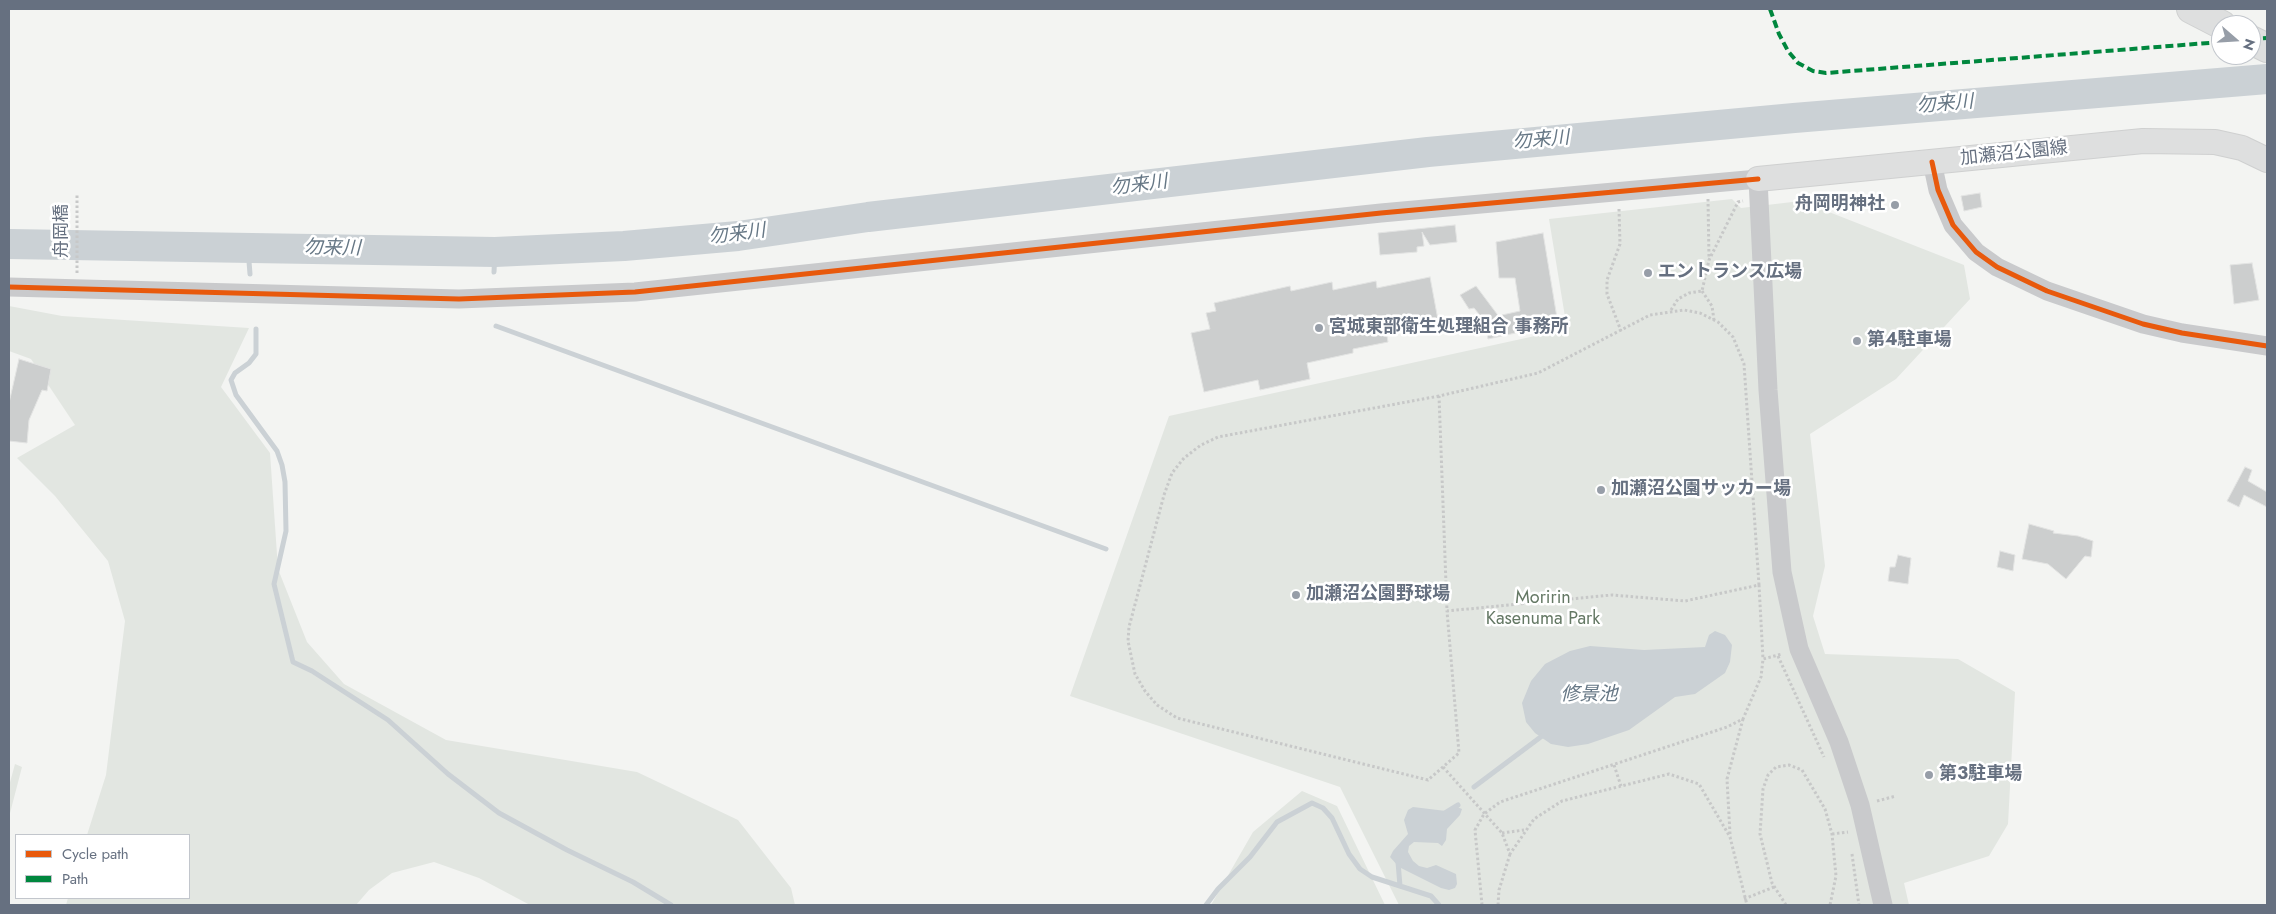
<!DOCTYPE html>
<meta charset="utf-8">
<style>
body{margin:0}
#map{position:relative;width:2276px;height:914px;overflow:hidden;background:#f3f4f2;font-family:Jost,sans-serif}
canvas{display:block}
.frame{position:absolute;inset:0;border:10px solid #667080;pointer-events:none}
.legend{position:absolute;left:15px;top:834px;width:175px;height:65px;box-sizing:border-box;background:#fff;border:1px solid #c2c6cc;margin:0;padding:6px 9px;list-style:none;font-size:15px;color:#667080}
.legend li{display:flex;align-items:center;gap:10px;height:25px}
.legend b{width:25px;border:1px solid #c2c6cc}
.north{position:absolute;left:2211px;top:15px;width:50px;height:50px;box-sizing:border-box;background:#fff;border:1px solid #c2c6cc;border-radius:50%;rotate:109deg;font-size:14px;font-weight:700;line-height:20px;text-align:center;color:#667080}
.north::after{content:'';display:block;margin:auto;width:18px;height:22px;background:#979ea8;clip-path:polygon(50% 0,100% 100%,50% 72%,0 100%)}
</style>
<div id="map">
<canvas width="2276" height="914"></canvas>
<div class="frame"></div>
<ul class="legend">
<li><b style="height:6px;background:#e8590c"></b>Cycle path</li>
<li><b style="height:6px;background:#00873e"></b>Path</li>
</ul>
<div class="north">N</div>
</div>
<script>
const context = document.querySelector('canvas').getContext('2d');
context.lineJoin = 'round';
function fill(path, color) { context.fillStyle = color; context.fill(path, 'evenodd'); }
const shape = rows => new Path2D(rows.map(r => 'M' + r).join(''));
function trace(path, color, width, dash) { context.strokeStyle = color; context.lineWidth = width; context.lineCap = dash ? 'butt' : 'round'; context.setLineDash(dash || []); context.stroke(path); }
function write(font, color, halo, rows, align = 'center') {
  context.font = font + ' Jost,"Noto Sans JP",sans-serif'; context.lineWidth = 5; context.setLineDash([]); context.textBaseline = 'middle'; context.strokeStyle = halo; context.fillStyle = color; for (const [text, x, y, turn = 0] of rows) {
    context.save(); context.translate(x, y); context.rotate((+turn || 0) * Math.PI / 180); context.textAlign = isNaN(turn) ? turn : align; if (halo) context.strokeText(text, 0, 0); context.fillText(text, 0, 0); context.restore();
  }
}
const green = shape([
 [1732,199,1741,208,1801,201,1964,265,1970,299,1896,379,1810,434,1825,566,1813,616,1825,654,1958,659,2015,692,2008,824,1989,856,1904,883,1909,905,1399,905,1340,787,1070,696,1169,416,1567,329,1549,219],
 [9,306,62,316,249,328,221,387,270,453,278,569,307,642,344,684,446,740,637,772,738,820,791,888,795,905,530,905,479,878,434,862,392,873,369,890,356,905,66,905,68,898,189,898,189,835,87,835,106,775,125,621,108,561,55,496,17,458,75,425,31,359,9,351],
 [15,764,22,767,9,817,9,786],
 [1302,791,1337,806,1385,905,1211,905,1253,832]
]);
const water = shape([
 [1715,631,1725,635,1732,645,1730,662,1725,673,1695,694,1675,697,1629,730,1588,744,1568,747,1551,744,1535,733,1526,722,1522,703,1531,681,1545,664,1570,651,1590,646,1644,650,1705,647,1709,635],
 [1413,807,1446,811,1457,807,1462,809,1460,815,1447,829,1446,840,1442,846,1438,843,1414,842,1409,846,1408,852,1413,861,1419,866,1427,868,1436,865,1456,874,1457,884,1455,888,1449,890,1441,888,1399,867,1390,857,1393,851,1408,834,1404,820,1408,810]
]);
const stream = shape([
 [248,249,250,274],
 [494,272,495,252],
 [496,326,1106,549],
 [256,329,256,354,249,363,235,373,231,380,236,395,277,451,282,465,285,482,286,531,274,584,293,662,312,671,388,720,448,774,499,813,567,850,633,882,671,905],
 [1474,787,1546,733],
 [1445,813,1458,805],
 [1398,862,1400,886],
 [1206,905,1218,889,1250,857,1277,822,1312,803,1323,808,1332,818,1349,854,1360,869,1372,877,1431,896,1439,905]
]);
const river = shape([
 [9,244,495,252,624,246,738,236,868,217,1428,152,1794,118,2267,79]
]);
const building = shape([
 [1980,193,1982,207,1964,211,1961,196,1980,193],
 [1455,225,1457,242,1430,245,1422,232,1424,246,1417,247,1417,252,1380,255,1378,233,1455,225],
 [1543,233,1558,324,1520,330,1520,332,1488,339,1484,320,1474,308,1469,309,1460,295,1476,286,1503,322,1502,315,1520,311,1515,278,1499,278,1496,242,1543,233],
 [2252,263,2259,300,2234,304,2230,265,2252,263],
 [1430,277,1438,320,1386,330,1388,342,1353,349,1353,353,1307,363,1310,379,1260,390,1258,380,1204,392,1191,333,1210,329,1206,313,1216,311,1214,303,1290,286,1291,291,1332,282,1333,290,1376,281,1377,288,1430,277],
 [19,359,51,369,47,391,42,390,29,420,27,443,9,441,9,403,19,359],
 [2245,467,2252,470,2248,481,2267,492,2267,507,2244,495,2239,507,2227,501,2245,467],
 [2029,524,2054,531,2053,533,2078,536,2093,541,2091,557,2085,556,2066,579,2048,564,2022,559,2029,524],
 [2000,551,2015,555,2013,571,1997,567,2000,551],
 [1898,555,1911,558,1908,584,1888,581,1890,567,1895,567,1898,555]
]);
const path = shape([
 [1708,199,1709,258],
 [1619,209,1620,244,1607,280,1607,294,1621,331],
 [77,273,77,193],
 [1702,291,1712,306,1714,320],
 [1671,310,1678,299,1689,293,1702,291,1709,260,1738,202,1743,201],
 [1439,396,1218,437,1201,445,1184,458,1172,473,1164,495,1129,627,1128,641,1135,674,1145,691,1157,705,1177,718,1428,780,1459,753,1447,611],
 [1759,585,1744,364,1733,337,1718,322,1700,313,1684,310,1650,315,1538,373,1439,396,1447,611,1612,595,1685,601,1759,585,1763,659],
 [1778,656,1824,757],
 [1614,765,1621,786],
 [1443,767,1502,833,1510,854,1534,819,1562,801,1669,774,1699,784,1730,837,1747,905],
 [1877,801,1896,796],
 [1502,833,1524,830],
 [1730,834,1727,779,1743,719],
 [1832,834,1848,832],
 [1852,854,1859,905],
 [1744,899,1774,887],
 [1482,905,1475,830,1484,814,1500,802,1727,727,1743,719,1761,677,1763,659,1782,654],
 [1498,905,1499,890,1510,854],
 [1786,905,1772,883,1760,834,1763,789,1768,775,1776,767,1789,765,1802,770,1825,809,1832,834,1836,876,1830,905]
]);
const minor = shape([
 [1932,162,1938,190,1953,225,1976,252,1997,267,2047,291,2143,324,2182,333,2267,346],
 [9,287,459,299,635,292,1381,213,1758,179,1768,390,1782,572,1799,649,1839,742,1860,805,1883,905]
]);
const major = shape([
 [1758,179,2143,141,2215,142,2242,148,2267,160]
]);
const highway = shape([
 [2191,9,2222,25],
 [2251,40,2267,48]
]);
const quiet = shape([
 [1770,9,1779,34,1788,51,1798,63,1813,71,1826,73,2221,42],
 [2251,39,2267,38]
]);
const cycleway = shape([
 [1932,162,1938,190,1953,225,1976,252,1997,267,2047,291,2143,324,2182,333,2267,346],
 [9,287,459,299,635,292,1381,213,1758,179]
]);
const markers = [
 [1895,205,5,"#979ea8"],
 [1648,273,5,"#979ea8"],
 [1319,328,5,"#979ea8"],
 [1857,341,5,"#979ea8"],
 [1601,490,5,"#979ea8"],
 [1296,595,5,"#979ea8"],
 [1929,775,5,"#979ea8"]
];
const streetNames = [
 ["加瀬沼公園線",2014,154,-6],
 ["舟岡橋",63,231,-90]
];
const poiNames = [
 ["舟岡明神社",1885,205,"right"],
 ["エントランス広場",1658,273],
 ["宮城東部衛生処理組合 事務所",1329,328],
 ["第4駐車場",1867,341],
 ["加瀬沼公園サッカー場",1611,490],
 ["加瀬沼公園野球場",1306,595],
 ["第3駐車場",1939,775]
];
const parkNames = [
 ["Moririn",1543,599],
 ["Kasenuma Park",1543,620]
];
const waterNames = [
 ["勿来川",1945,105,-5],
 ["勿来川",1541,141,-5],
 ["勿来川",1139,186,-7],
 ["勿来川",737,235,-7],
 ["勿来川",332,249,1],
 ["修景池",1589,695]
];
fill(green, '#e2e6e1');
fill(water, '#cbd1d5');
trace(stream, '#cbd1d5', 5);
trace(river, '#cbd1d5', 30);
fill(building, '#cccece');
trace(building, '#e2e3e2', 1);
trace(major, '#cfd0d0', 26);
trace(highway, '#cfd0d0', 30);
trace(path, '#c7c8c8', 3, [2.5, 2.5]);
trace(minor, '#c9cacc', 19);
trace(major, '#dedfdf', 24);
trace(highway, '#dedfdf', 28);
trace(quiet, '#00873e', 4, [8, 4]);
trace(cycleway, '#e8590c', 5);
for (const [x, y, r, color] of markers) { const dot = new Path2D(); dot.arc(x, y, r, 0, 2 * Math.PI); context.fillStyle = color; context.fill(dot); trace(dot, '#fff', 2); }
write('18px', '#667080', '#fff', streetNames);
write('bold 18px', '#667080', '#fff', poiNames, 'left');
write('18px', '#647864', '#fff', parkNames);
write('italic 19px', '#667785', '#fff', waterNames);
</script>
